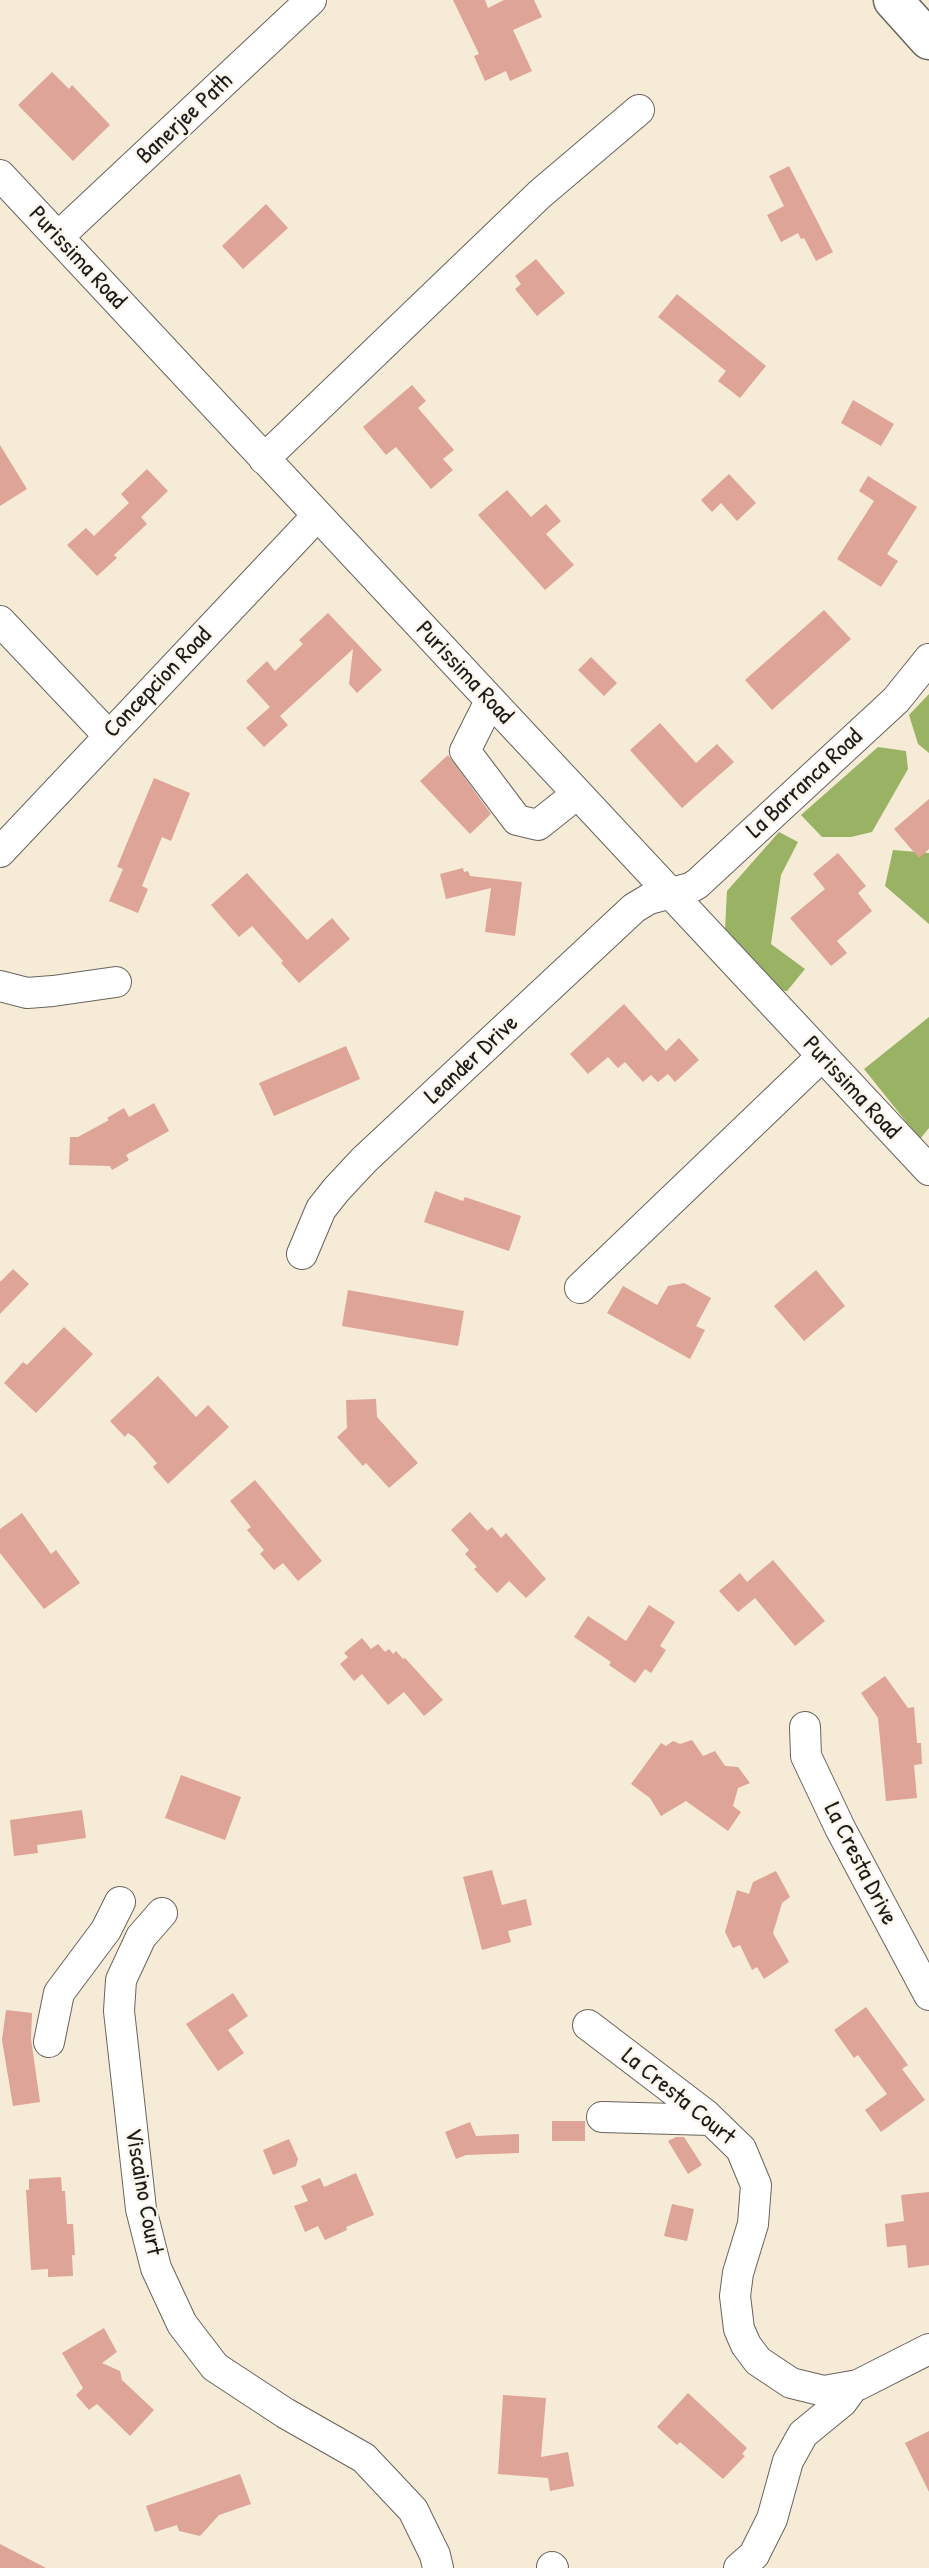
<!DOCTYPE html>
<style>
body{margin:0}
canvas{display:block;background:#f6ebd6}
</style>
<canvas width="929" height="2568"></canvas>
<script>
const context = document.querySelector('canvas').getContext('2d');
context.lineJoin = 'round';
function fill(path, color) { context.fillStyle = color; context.fill(path, 'evenodd'); }
const shape = rows => new Path2D(rows.map(r => 'M' + r).join(''));
function trace(path, color, width, dash) { context.strokeStyle = color; context.lineWidth = width; context.lineCap = dash ? 'butt' : 'round'; context.setLineDash(dash || []); context.stroke(path); }
function write(font, color, halo, rows, align = 'center') {
  context.font = font + ' "Patrick Hand",sans-serif'; context.lineWidth = 5; context.setLineDash([]); context.textBaseline = 'middle'; context.strokeStyle = halo; context.fillStyle = color; for (const [text, x, y, turn = 0] of rows) {
    context.save(); context.translate(x, y); context.rotate((+turn || 0) * Math.PI / 180); context.textAlign = isNaN(turn) ? turn : align; if (halo) context.strokeText(text, 0, 0); context.fillText(text, 0, 0); context.restore();
  }
}
const forest = shape([
 [929,694,929,753,918,744,909,715],
 [878,747,906,751,908,769,872,832,851,837,822,837,801,815],
 [779,832,798,842,781,875,771,944,805,969,787,991,768,990,725,929,727,891],
 [893,850,929,853,929,924,885,886],
 [929,1017,929,1128,920,1139,864,1069]
]);
const building = shape([
 [453,0,485,0,488,8,504,0,534,0,542,17,513,30,532,71,510,81,506,71,485,81,474,56,479,54],
 [52,72,69,89,72,85,110,125,73,161,18,105],
 [789,166,833,252,816,261,804,238,801,239,798,233,781,242,767,215,784,206,769,176],
 [266,204,288,228,243,269,222,246],
 [536,259,565,293,537,316,515,289,521,284,515,276],
 [677,294,766,366,740,398,718,381,726,371,658,317],
 [412,385,426,401,418,408,454,450,443,459,453,470,431,489,396,447,386,455,363,427],
 [853,400,894,424,881,446,841,423],
 [0,445,27,489,0,506],
 [147,469,168,491,141,517,147,524,114,555,117,558,97,576,67,545,86,528,94,536,129,503,121,494],
 [729,474,756,503,737,521,721,503,712,512,701,500],
 [868,476,917,507,887,554,898,561,881,587,837,559,874,501,859,491],
 [507,490,531,517,546,504,561,521,546,534,574,565,545,590,478,515],
 [824,610,851,639,772,710,745,680],
 [328,613,382,670,357,693,349,684,353,649,280,716,288,725,264,747,246,728,270,707,246,681,267,661,275,671,303,644,299,640],
 [591,657,617,683,604,696,578,670],
 [660,723,696,763,717,744,734,762,682,808,630,750],
 [448,755,491,814,470,834,420,781],
 [154,778,190,793,171,841,162,837,142,886,148,889,138,913,109,901,123,869,117,867],
 [929,799,929,849,919,858,894,829],
 [838,853,866,886,858,893,872,911,837,941,847,953,831,966,790,918,825,889,813,874],
 [463,868,464,872,468,871,470,876,522,882,515,936,485,932,491,888,446,899,440,874],
 [247,873,307,940,332,918,350,939,299,983,281,963,283,961,252,926,239,937,211,905],
 [624,1004,666,1051,679,1038,699,1060,675,1082,668,1074,658,1082,651,1075,643,1082,625,1062,618,1068,608,1057,588,1074,570,1054],
 [346,1046,360,1079,274,1116,259,1083],
 [154,1103,169,1131,126,1155,129,1160,112,1170,110,1166,69,1165,70,1137,78,1137,109,1120,107,1118,124,1108,129,1117],
 [435,1191,463,1201,465,1197,521,1216,509,1251,424,1222],
 [13,1269,29,1284,0,1314,0,1282],
 [816,1270,845,1306,804,1341,774,1306],
 [684,1283,711,1298,696,1326,705,1330,690,1359,607,1313,623,1286,657,1305,668,1286],
 [348,1290,464,1311,458,1346,342,1326],
 [64,1327,93,1354,36,1413,4,1383,23,1362,27,1365],
 [158,1376,196,1417,208,1405,229,1427,168,1484,153,1467,157,1463,134,1437,128,1433,125,1437,110,1421],
 [376,1399,377,1417,418,1463,389,1488,366,1463,363,1466,337,1437,347,1428,346,1400],
 [255,1480,322,1561,298,1581,283,1563,274,1570,260,1554,264,1550,247,1530,251,1527,230,1501],
 [470,1512,487,1531,492,1527,501,1538,506,1533,546,1579,526,1598,509,1581,497,1593,474,1569,477,1567,465,1554,469,1550,451,1530],
 [22,1513,51,1554,56,1550,80,1583,44,1609,0,1553,0,1529],
 [773,1560,825,1621,795,1646,755,1598,738,1612,719,1591,740,1573,747,1582],
 [649,1605,675,1622,660,1646,666,1650,651,1673,645,1669,635,1683,609,1665,611,1662,574,1637,588,1616,626,1641],
 [362,1638,371,1649,378,1644,385,1652,389,1649,393,1654,396,1651,403,1659,405,1658,443,1700,424,1716,404,1692,388,1705,362,1674,354,1681,340,1664,348,1657,344,1653],
 [885,1676,908,1708,914,1707,917,1743,921,1743,922,1764,914,1765,917,1798,886,1801,878,1718,861,1693],
 [692,1740,703,1756,715,1751,725,1766,738,1767,750,1783,738,1788,733,1806,741,1812,728,1831,686,1801,661,1816,650,1798,631,1784,661,1743,666,1746,673,1741,680,1744],
 [181,1775,241,1797,225,1840,165,1818],
 [82,1810,86,1838,37,1845,38,1853,14,1856,10,1820],
 [492,1870,502,1905,526,1899,532,1925,508,1931,511,1942,482,1950,463,1877],
 [776,1871,790,1897,782,1903,773,1933,789,1962,764,1979,757,1967,752,1970,740,1945,733,1948,725,1932,737,1890,749,1894,753,1882],
 [233,1993,248,2016,228,2030,244,2053,218,2071,186,2024],
 [866,2007,908,2065,902,2069,925,2100,881,2132,865,2110,887,2094,858,2055,854,2058,834,2030],
 [6,2010,32,2013,31,2039,40,2102,13,2106,2,2040],
 [552,2121,585,2121,585,2141,552,2141],
 [470,2122,476,2136,519,2134,519,2153,466,2155,456,2159,445,2132],
 [676,2137,684,2137,702,2165,688,2174,668,2141],
 [289,2139,298,2159,296,2166,273,2175,263,2150],
 [356,2173,374,2215,346,2227,347,2230,325,2240,318,2226,305,2232,294,2206,308,2201,301,2186,320,2178,324,2187],
 [61,2177,62,2191,65,2191,67,2224,73,2224,75,2255,72,2255,73,2276,48,2277,48,2269,31,2270,26,2190,29,2190,29,2179],
 [929,2192,929,2265,908,2268,906,2245,887,2247,885,2224,904,2221,901,2195],
 [672,2204,694,2209,687,2241,664,2236],
 [104,2328,117,2352,102,2363,120,2371,122,2380,154,2410,130,2436,97,2404,89,2410,76,2395,83,2388,62,2353],
 [688,2393,747,2448,742,2454,745,2456,723,2479,680,2442,677,2445,657,2427],
 [503,2395,546,2398,541,2457,568,2452,574,2486,550,2491,548,2478,498,2474],
 [929,2431,929,2492,905,2443],
 [240,2474,251,2504,219,2515,200,2536,179,2531,177,2525,155,2532,146,2506],
 [0,2544,46,2568,0,2568]
]);
const minor = shape([
 [0,175,929,1170],
 [58,237,311,0],
 [264,459,540,194,639,110],
 [0,621,108,735],
 [490,701,465,751,517,820,538,825,577,794],
 [0,852,317,516],
 [0,986,27,993,53,991,116,982],
 [302,1254,321,1209,336,1190,364,1160,634,908,649,899,690,888,697,884,896,700,929,659],
 [580,1288,821,1057],
 [805,1727,806,1756,840,1828,929,1995],
 [162,1913,141,1937,121,1980,119,2011,141,2209,156,2268,182,2324,215,2367,285,2413,364,2458,413,2510,435,2555,438,2568],
 [588,2025,706,2115,741,2149,756,2185,753,2224,738,2273,735,2296,739,2329,746,2345,758,2361,791,2383,824,2391,858,2385,929,2349],
 [49,2042,59,1993,106,1930,120,1902],
 [602,2117,711,2120],
 [552,2567,553,2568],
 [739,2568,754,2555,772,2519,788,2461,803,2434,842,2402,853,2387]
]);
const highway = shape([
 [893,0,929,40]
]);
const streetNames = [
 ["Banerjee Path",185,119,-43],
 ["Purissima Road",77,258,47],
 ["Purissima Road",464,673,47],
 ["Concepcion Road",158,683,-46],
 ["La Barranca Road",805,784,-43],
 ["Leander Drive",472,1060,-43],
 ["Purissima Road",851,1088,47],
 ["La Cresta Drive",860,1864,63],
 ["La Cresta Court",678,2097,39],
 ["Viscaino Court",143,2192,80]
];
fill(forest, '#9ab264');
fill(building, '#dda497');
trace(minor, '#68645d', 32);
trace(highway, '#68645d', 41);
trace(minor, '#fff', 30);
trace(highway, '#fff', 38);
write('24px', '#1c1c1c', '#fbf7ec', streetNames);
</script>
